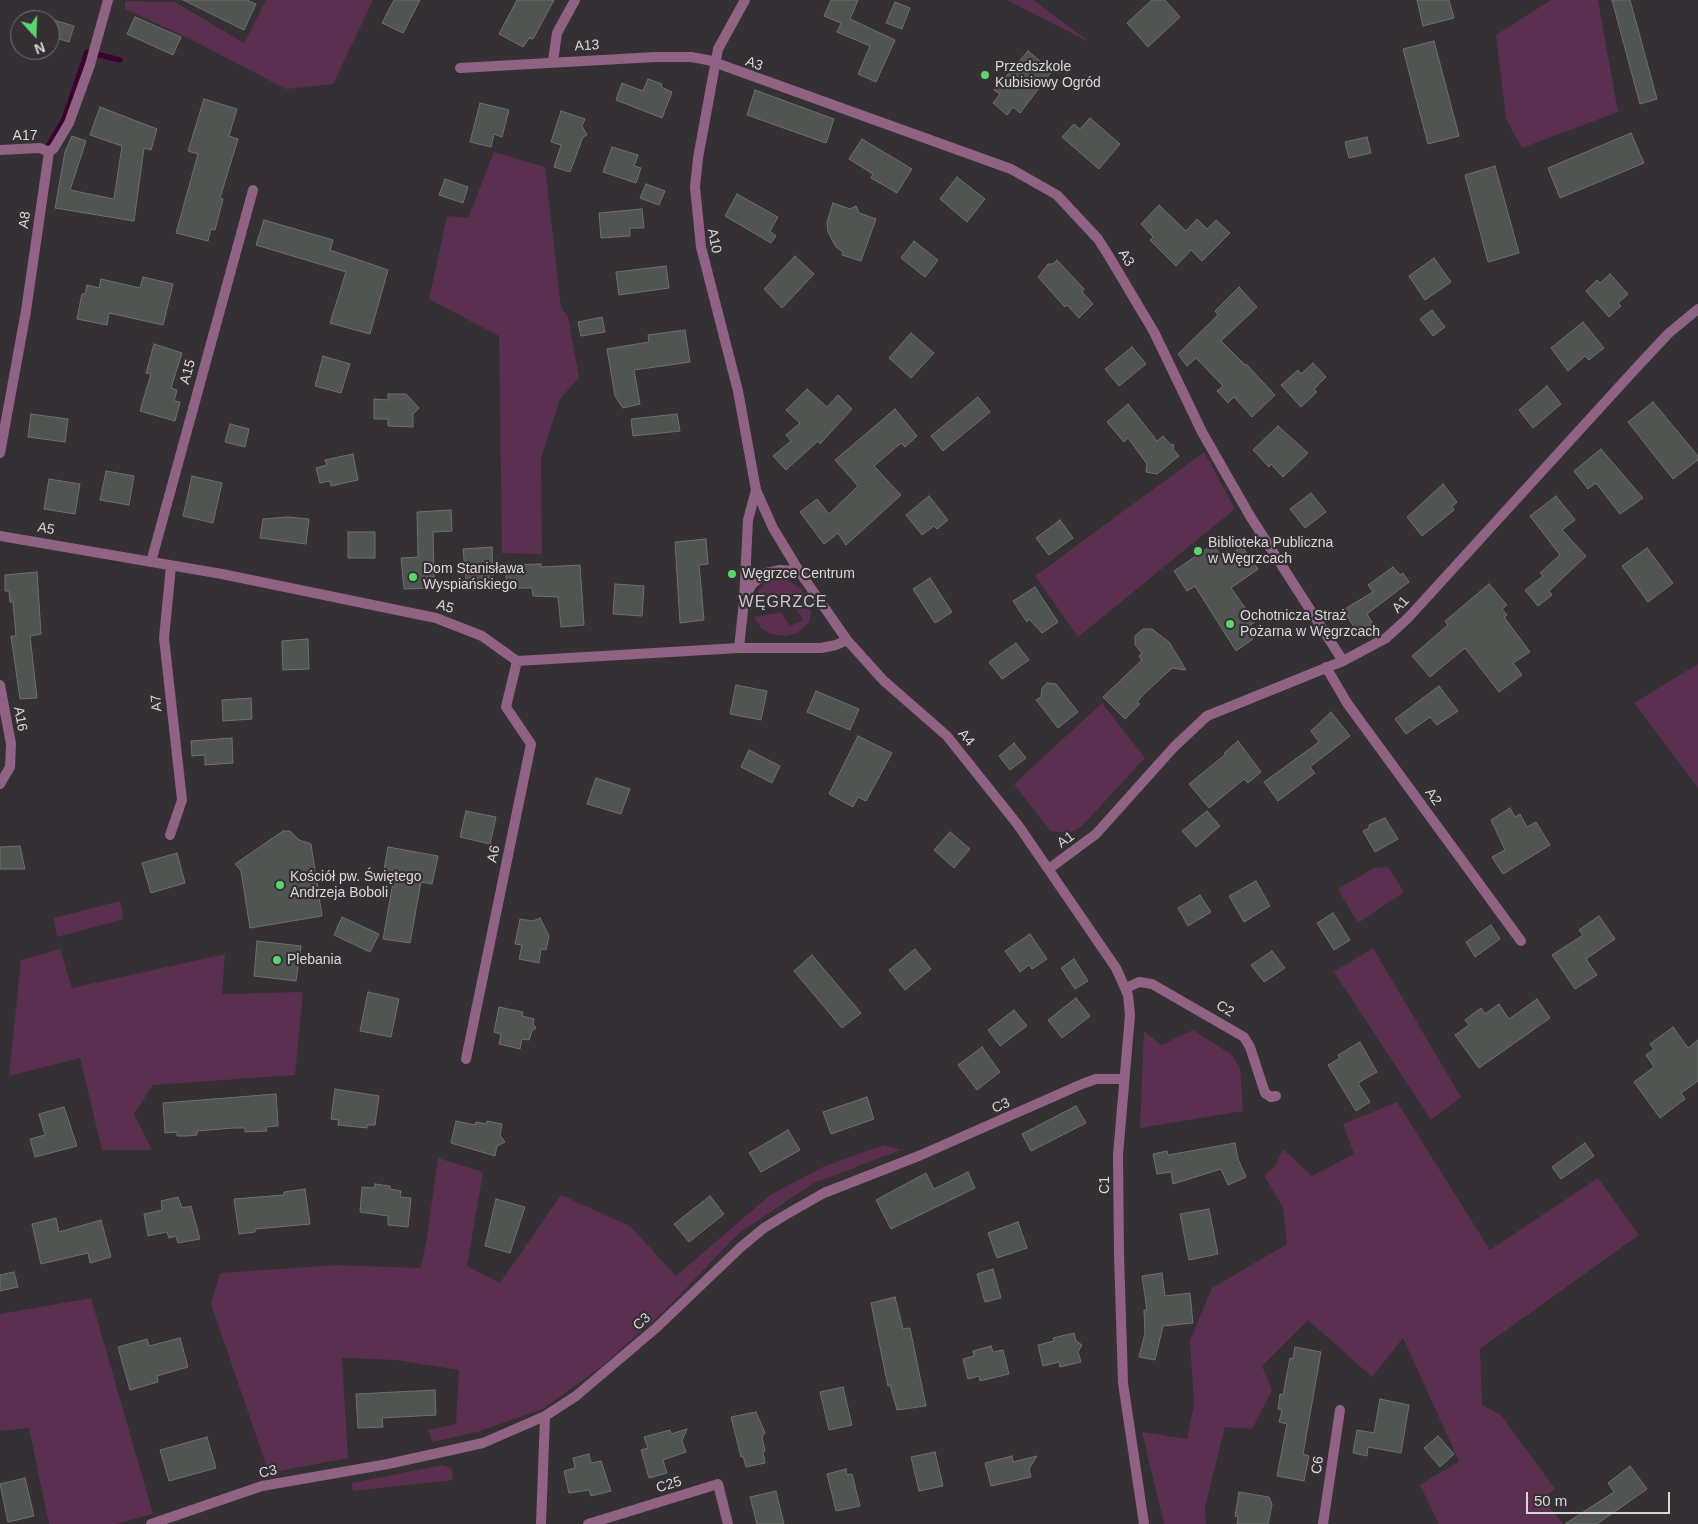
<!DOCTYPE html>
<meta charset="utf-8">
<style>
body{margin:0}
#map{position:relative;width:1698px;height:1524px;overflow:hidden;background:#353034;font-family:Helvetica,sans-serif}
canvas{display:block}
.north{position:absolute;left:10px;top:10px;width:50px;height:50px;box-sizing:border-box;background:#353034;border:1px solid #777276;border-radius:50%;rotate:160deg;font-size:14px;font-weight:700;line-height:20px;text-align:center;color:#d9d6d8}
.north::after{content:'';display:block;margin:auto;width:18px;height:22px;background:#5bd56e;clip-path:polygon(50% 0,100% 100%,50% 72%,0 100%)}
.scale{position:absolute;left:1526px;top:1492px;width:144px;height:22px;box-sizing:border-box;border:2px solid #d9d6d8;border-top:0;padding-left:6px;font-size:15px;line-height:18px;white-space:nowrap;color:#d9d6d8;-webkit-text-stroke:4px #353034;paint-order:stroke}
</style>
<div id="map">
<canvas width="1698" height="1524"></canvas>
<div class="north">N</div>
<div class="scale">50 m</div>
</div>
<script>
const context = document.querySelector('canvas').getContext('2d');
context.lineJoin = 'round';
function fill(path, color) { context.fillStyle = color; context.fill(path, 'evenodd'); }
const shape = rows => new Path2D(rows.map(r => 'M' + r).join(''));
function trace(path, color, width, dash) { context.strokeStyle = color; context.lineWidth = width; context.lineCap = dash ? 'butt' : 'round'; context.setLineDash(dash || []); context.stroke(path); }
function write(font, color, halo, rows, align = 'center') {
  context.font = font + ' Helvetica,sans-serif'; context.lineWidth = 4.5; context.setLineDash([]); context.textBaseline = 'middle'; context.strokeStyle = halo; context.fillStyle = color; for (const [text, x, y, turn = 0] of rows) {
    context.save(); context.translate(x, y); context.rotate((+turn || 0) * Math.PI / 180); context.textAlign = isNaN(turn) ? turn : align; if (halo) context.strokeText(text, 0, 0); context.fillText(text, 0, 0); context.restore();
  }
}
const green = shape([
 [266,0,373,0,333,84,286,89,192,40,125,9,125,1,175,2,244,43],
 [1007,0,1033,0,1091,43],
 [1551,0,1598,0,1618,112,1522,148,1506,119,1496,35],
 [494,152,545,167,561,307,568,317,579,377,560,399,541,458,542,554,502,553,499,336,429,299,447,216,468,218],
 [1204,452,1235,509,1078,637,1035,576],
 [775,579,788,580,800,588,807,598,755,607,758,591,766,582],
 [810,606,811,615,808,624,797,633,785,636,771,634,761,628,754,617,781,612,790,626,803,620,796,609],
 [1698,664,1698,788,1634,703],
 [1102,703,1145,758,1081,827,1069,833,1050,831,1014,784],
 [1388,867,1404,892,1358,923,1338,889,1374,868],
 [120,901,124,919,57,937,54,918],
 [1373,948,1461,1097,1431,1120,1334,972],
 [60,949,72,988,225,954,222,994,303,992,295,1075,153,1085,134,1114,152,1150,102,1150,80,1058,9,1076,21,960],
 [1193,1030,1232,1055,1240,1068,1243,1111,1140,1128,1144,1031,1161,1045],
 [1397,1102,1490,1250,1598,1178,1639,1235,1480,1349,1482,1405,1501,1415,1555,1489,1543,1499,1563,1524,1439,1524,1420,1485,1459,1461,1403,1338,1372,1377,1308,1320,1262,1366,1272,1390,1252,1429,1225,1427,1205,1507,1206,1524,1164,1524,1142,1432,1187,1439,1194,1405,1190,1340,1212,1288,1287,1244,1283,1207,1264,1176,1275,1166,1283,1149,1312,1176,1354,1154,1343,1124],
 [883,1145,901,1150,814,1183,738,1234,667,1308,601,1367,543,1409,477,1432,432,1442,428,1430,456,1424,459,1370,396,1360,342,1358,348,1458,269,1473,211,1304,220,1273,337,1265,420,1268,426,1244,438,1158,483,1172,467,1266,500,1283,561,1195,630,1226,676,1276,770,1195,823,1167],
 [91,1298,153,1514,116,1524,49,1524,29,1428,0,1431,0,1314],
 [443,1465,452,1469,453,1480,353,1491,352,1483]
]);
const stream = shape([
 [42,150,48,147,65,117,87,52,120,60]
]);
const building = shape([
 [183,0,247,0,256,4,244,30,183,0],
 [394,0,420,0,403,33,382,23,394,0],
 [517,0,554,0,533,39,529,38,523,47,499,34,517,0],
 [831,0,858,0,850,19,895,40,876,82,858,74,870,46,837,32,841,23,824,16,831,0],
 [1152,0,1165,0,1180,17,1148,47,1127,23,1152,0],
 [1417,0,1449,0,1454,18,1423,26,1417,0],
 [1612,0,1630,0,1657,99,1640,104,1612,0],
 [895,2,910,8,902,29,886,23,895,2],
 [135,17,181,37,173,55,127,34,135,17],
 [50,19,74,26,69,42,50,36,50,19],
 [1434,41,1459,136,1428,144,1403,49,1434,41],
 [1028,51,1052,71,1020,113,1013,107,1007,115,993,103,1000,94,994,90,1028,51],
 [648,79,662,84,661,87,672,92,662,118,616,100,622,83,643,91,648,79],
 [755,90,834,119,826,143,747,115,755,90],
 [204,99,237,109,229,136,238,139,220,198,223,199,215,230,211,229,208,241,176,233,198,154,188,151,204,99],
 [480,103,509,110,502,137,494,134,491,147,470,142,480,103],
 [100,107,157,129,151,150,144,148,134,221,55,208,65,152,72,136,86,141,70,190,114,199,122,146,90,135,100,107],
 [561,111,585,119,582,126,587,135,583,137,570,172,554,167,561,145,551,142,561,111],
 [1090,118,1120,144,1099,169,1062,137,1074,124,1080,129,1090,118],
 [1631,133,1644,163,1560,198,1548,168,1631,133],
 [1367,137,1371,153,1349,158,1345,142,1367,137],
 [862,139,912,169,897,193,871,178,873,174,849,159,862,139],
 [612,147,638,155,634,166,641,168,636,183,603,172,612,147],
 [1495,166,1519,253,1488,262,1465,175,1495,166],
 [957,177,985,199,967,222,940,199,957,177],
 [445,179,468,187,463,203,439,195,445,179],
 [646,184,665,191,659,205,640,198,646,184],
 [737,194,778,217,770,231,776,236,771,243,725,216,737,194],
 [833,203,850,209,856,206,859,213,876,219,861,261,842,255,843,252,836,247,828,232,827,222,833,203],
 [1159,205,1186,231,1197,219,1207,229,1216,220,1230,233,1202,261,1191,250,1176,266,1150,240,1153,237,1141,224,1159,205],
 [642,209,644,228,630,228,630,236,601,238,599,213,642,209],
 [264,220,333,240,330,250,388,270,370,334,330,323,346,272,256,245,264,220],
 [914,241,938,260,925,277,901,258,914,241],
 [795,256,814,274,782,308,764,289,795,256],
 [1434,258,1451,282,1425,300,1409,276,1434,258],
 [1057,260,1084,289,1082,292,1093,304,1079,318,1067,305,1065,307,1038,277,1048,264,1053,264,1057,260],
 [666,266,669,288,619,295,616,272,666,266],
 [1610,274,1628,294,1618,303,1621,306,1609,317,1586,291,1597,280,1600,283,1610,274],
 [143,277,173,284,163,325,109,313,107,325,77,319,82,294,85,294,87,285,99,288,101,279,140,288,143,277],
 [1239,287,1257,307,1221,341,1245,365,1246,364,1275,395,1252,417,1234,397,1228,403,1217,391,1223,386,1196,358,1187,366,1178,354,1218,315,1215,311,1239,287],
 [1432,310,1445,327,1433,336,1420,319,1432,310],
 [602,317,605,332,581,336,578,322,602,317],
 [1583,322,1604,348,1589,360,1585,356,1568,371,1551,348,1583,322],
 [685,330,690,362,634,370,640,404,623,408,615,396,607,349,649,342,648,335,685,330],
 [911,333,934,353,911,378,889,358,911,333],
 [154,344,182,353,171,388,177,390,174,401,180,402,175,421,140,411,151,374,146,373,154,344],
 [1132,347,1146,364,1119,386,1105,369,1132,347],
 [323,356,350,364,341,393,315,386,323,356],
 [1313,363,1326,377,1314,389,1317,392,1301,407,1281,385,1298,370,1301,374,1313,363],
 [1547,386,1561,404,1533,428,1519,410,1547,386],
 [807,389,827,407,838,395,852,409,820,444,818,441,786,470,773,456,791,441,786,435,800,423,786,410,807,389],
 [388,394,406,394,419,408,413,414,413,427,388,426,388,419,374,419,374,399,388,400,388,394],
 [978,397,990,412,943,451,931,436,978,397],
 [1653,402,1698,456,1698,460,1673,479,1628,422,1653,402],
 [1128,404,1157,441,1163,436,1170,444,1174,445,1173,449,1179,456,1157,474,1146,472,1147,464,1128,438,1124,442,1107,422,1128,404],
 [895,409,917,436,905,447,901,443,874,466,901,495,846,545,838,533,824,544,800,512,817,499,829,514,858,486,835,460,895,409],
 [31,414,68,419,65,442,28,437,31,414],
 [677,414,680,431,633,436,631,419,677,414],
 [230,424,249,429,245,447,225,442,230,424],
 [1278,426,1308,453,1283,477,1271,464,1269,467,1253,450,1278,426],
 [1601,449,1643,498,1620,514,1596,483,1588,489,1574,471,1601,449],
 [353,454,358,480,331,486,330,481,320,483,316,468,327,465,325,460,353,454],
 [106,471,134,476,129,505,100,500,106,471],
 [192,476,222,483,213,523,183,516,192,476],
 [49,479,80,484,75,514,44,509,49,479],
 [1443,484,1457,502,1452,507,1454,510,1422,536,1407,517,1443,484],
 [1311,493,1326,512,1305,528,1290,509,1311,493],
 [929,496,948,520,937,529,934,526,922,535,906,515,929,496],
 [1556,496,1575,520,1562,530,1586,556,1549,591,1552,595,1538,606,1525,590,1543,576,1540,573,1560,555,1530,516,1556,496],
 [451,510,452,531,433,532,434,577,429,577,430,588,404,589,401,558,418,557,417,512,451,510],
 [288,517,309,519,306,544,260,538,263,519,288,517],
 [1060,520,1073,538,1049,555,1036,538,1060,520],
 [348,532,375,532,375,558,348,558,348,532],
 [706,539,708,564,699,565,704,620,680,623,675,542,706,539],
 [1212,545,1225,559,1242,546,1258,569,1231,588,1255,622,1246,628,1253,639,1236,651,1195,586,1187,591,1174,571,1212,545],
 [492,547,493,579,466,580,463,549,492,547],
 [1647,548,1673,583,1648,602,1622,566,1647,548],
 [541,564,541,567,580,565,584,625,561,627,558,597,533,596,532,588,510,588,510,585,506,585,506,565,541,564],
 [1393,567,1400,575,1403,573,1409,582,1367,614,1373,624,1358,633,1343,610,1373,592,1368,585,1393,567],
 [37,572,41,634,30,636,37,698,20,699,11,636,16,636,13,602,10,602,9,591,5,591,5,575,37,572],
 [930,578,952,612,935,623,913,589,930,578],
 [615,584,644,586,642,616,613,614,615,584],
 [1489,584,1507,605,1502,609,1507,615,1504,617,1530,652,1513,663,1522,675,1499,692,1465,648,1430,677,1412,656,1448,625,1445,621,1489,584],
 [1035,587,1058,622,1042,633,1029,619,1027,622,1013,601,1035,587],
 [1143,629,1152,629,1169,642,1186,670,1172,668,1143,695,1137,702,1140,704,1125,719,1103,697,1142,660,1139,656,1142,653,1135,645,1135,636,1143,629],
 [308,639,309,669,283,670,282,641,308,639],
 [1016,643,1029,660,1002,679,989,662,1016,643],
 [1047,683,1056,684,1078,712,1058,728,1036,700,1041,697,1042,688,1047,683],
 [736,685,767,691,761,720,730,714,736,685],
 [1439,686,1458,711,1437,725,1430,717,1406,734,1395,719,1439,686],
 [816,691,859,709,850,730,807,712,816,691],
 [251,698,252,719,223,721,222,700,251,698],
 [1331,712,1350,736,1310,767,1315,773,1278,801,1264,782,1319,742,1311,731,1331,712],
 [858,736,892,753,866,801,858,797,853,807,829,794,858,736],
 [232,738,233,763,205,765,205,755,192,756,191,741,232,738],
 [1238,741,1261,772,1248,783,1244,779,1209,808,1189,784,1226,754,1224,753,1238,741],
 [1014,743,1026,758,1010,770,999,756,1014,743],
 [749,750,780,766,772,783,741,767,749,750],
 [596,778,630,789,621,814,587,804,596,778],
 [1510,808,1515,817,1520,814,1527,827,1536,822,1550,845,1503,874,1492,857,1505,850,1491,820,1510,808],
 [466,811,496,817,490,844,460,837,466,811],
 [1207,811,1220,826,1196,847,1182,831,1207,811],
 [1385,818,1398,839,1375,852,1363,831,1369,828,1369,825,1385,818],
 [283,831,290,831,299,840,311,844,322,916,250,928,241,871,235,864,283,831],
 [950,832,970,849,954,868,934,850,950,832],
 [20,846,25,869,0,869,0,847,20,846],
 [388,847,438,856,432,884,421,882,410,943,383,939,394,877,383,875,388,847],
 [177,853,185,883,151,893,142,863,177,853],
 [1256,881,1270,906,1244,922,1229,896,1256,881],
 [1200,895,1211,912,1188,926,1178,908,1200,895],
 [1333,913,1350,940,1334,950,1317,923,1333,913],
 [1599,916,1615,939,1586,959,1597,975,1575,989,1552,955,1583,935,1579,930,1599,916],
 [342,917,379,934,370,952,334,935,342,917],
 [540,918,549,936,546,950,541,949,539,963,519,959,522,945,515,944,520,919,533,921,540,918],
 [1491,925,1500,939,1475,957,1466,942,1491,925],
 [1030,934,1047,959,1032,969,1029,965,1020,972,1005,951,1030,934],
 [257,941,301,946,296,981,254,976,257,941],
 [915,949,931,969,905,990,889,970,915,949],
 [1272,951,1285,968,1264,982,1251,965,1272,951],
 [812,955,861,1013,842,1028,794,971,812,955],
 [1074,959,1088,981,1075,989,1061,968,1074,959],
 [368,992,399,999,391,1037,360,1031,368,992],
 [1076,998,1090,1016,1062,1038,1048,1020,1076,998],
 [1537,999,1550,1018,1479,1068,1455,1035,1469,1025,1465,1020,1481,1008,1485,1014,1499,1004,1509,1019,1537,999],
 [499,1007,523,1012,522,1016,534,1019,533,1024,536,1028,532,1031,529,1040,522,1039,520,1049,499,1044,501,1034,494,1032,499,1007],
 [1014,1010,1027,1026,1000,1046,988,1030,1014,1010],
 [1673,1027,1688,1048,1698,1040,1698,1081,1681,1093,1685,1099,1660,1118,1634,1082,1654,1067,1646,1055,1654,1049,1650,1044,1673,1027],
 [1360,1042,1377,1072,1358,1083,1370,1102,1356,1111,1328,1065,1340,1058,1338,1055,1360,1042],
 [982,1047,1000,1072,977,1090,958,1065,982,1047],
 [335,1089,379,1096,375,1125,367,1125,367,1128,338,1125,339,1120,331,1119,335,1089],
 [276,1094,278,1126,266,1127,267,1131,245,1132,245,1128,233,1128,197,1131,197,1135,187,1136,177,1136,177,1132,165,1133,163,1103,276,1094],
 [867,1097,874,1119,831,1134,823,1112,867,1097],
 [1076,1106,1086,1123,1031,1151,1022,1134,1076,1106],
 [64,1107,77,1146,35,1157,30,1139,45,1135,39,1114,64,1107],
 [456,1121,475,1125,476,1122,486,1124,487,1121,502,1124,500,1135,505,1142,497,1146,495,1156,451,1143,456,1121],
 [788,1130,800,1150,761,1172,749,1153,788,1130],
 [1235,1143,1238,1159,1246,1177,1228,1185,1221,1169,1173,1184,1171,1172,1157,1174,1153,1154,1167,1151,1168,1155,1235,1143],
 [1585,1143,1594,1156,1561,1179,1552,1167,1585,1143],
 [968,1172,975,1188,891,1229,876,1200,926,1173,934,1189,968,1172],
 [375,1184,390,1186,390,1189,401,1191,400,1197,411,1198,408,1227,388,1225,388,1216,360,1212,362,1187,374,1188,375,1184],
 [305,1189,310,1224,255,1229,255,1232,239,1234,234,1199,284,1195,284,1192,305,1189],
 [710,1196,724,1214,689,1242,674,1224,710,1196],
 [178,1197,182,1208,191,1206,200,1239,178,1243,176,1236,169,1238,167,1232,148,1236,144,1214,162,1210,161,1201,178,1197],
 [496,1199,525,1207,510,1253,485,1246,496,1199],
 [1209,1209,1218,1254,1189,1260,1180,1214,1209,1209],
 [56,1218,59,1232,101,1220,111,1257,90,1263,88,1253,41,1264,32,1224,56,1218],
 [1018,1222,1027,1248,997,1258,988,1233,1018,1222],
 [993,1269,1001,1298,985,1302,977,1274,993,1269],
 [14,1272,18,1287,0,1291,0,1275,14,1272],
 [1162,1273,1165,1296,1190,1293,1193,1323,1163,1326,1155,1360,1139,1357,1145,1333,1144,1310,1147,1310,1142,1276,1162,1273],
 [895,1297,903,1329,910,1328,926,1406,897,1410,890,1385,888,1386,871,1303,895,1297],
 [1074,1333,1076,1341,1082,1345,1078,1352,1081,1362,1060,1367,1059,1362,1043,1366,1038,1345,1054,1341,1053,1338,1074,1333],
 [180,1338,188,1367,157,1376,158,1382,130,1390,118,1347,147,1339,149,1346,180,1338],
 [991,1346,993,1352,1003,1350,1009,1374,980,1381,979,1376,968,1379,963,1359,974,1356,973,1351,991,1346],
 [1295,1347,1321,1352,1303,1454,1309,1456,1304,1481,1277,1476,1287,1424,1279,1422,1282,1410,1278,1409,1280,1394,1283,1395,1290,1358,1293,1359,1295,1347],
 [843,1387,852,1425,829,1430,820,1392,843,1387],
 [435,1390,436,1415,382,1418,383,1427,358,1428,356,1394,435,1390],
 [1380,1399,1409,1405,1401,1453,1368,1447,1367,1456,1353,1453,1357,1430,1374,1433,1380,1399],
 [756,1412,765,1433,762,1437,765,1451,763,1451,765,1463,746,1467,743,1456,741,1457,731,1417,756,1412],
 [687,1429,682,1441,686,1452,663,1460,667,1473,649,1478,641,1450,648,1448,644,1437,670,1430,671,1434,687,1429],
 [1438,1436,1454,1454,1440,1467,1424,1448,1438,1436],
 [207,1437,216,1468,169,1481,160,1450,207,1437],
 [935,1452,943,1486,919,1491,911,1457,935,1452],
 [589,1454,591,1463,601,1461,611,1491,591,1496,589,1490,569,1493,564,1471,575,1468,573,1458,589,1454],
 [1012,1456,1013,1462,1037,1456,1029,1469,1031,1477,991,1486,985,1463,1012,1456],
 [1630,1466,1647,1489,1597,1524,1565,1524,1614,1492,1608,1483,1630,1466],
 [846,1469,847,1475,852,1474,860,1506,836,1511,827,1474,846,1469],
 [25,1478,34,1516,8,1522,0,1484,25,1478],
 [776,1491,784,1524,757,1524,750,1497,776,1491],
 [1239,1492,1269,1497,1272,1504,1268,1524,1237,1524,1238,1517,1235,1516,1239,1492]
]);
const minor = shape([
 [745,0,718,49,698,158,695,187,701,247,738,391,756,490,773,528,799,571,847,640,883,680,947,736,1018,825,1116,968,1128,995,1130,1015,1118,1155,1119,1254,1123,1383,1144,1524],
 [553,61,557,33,575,0],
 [460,68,655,57,691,57,708,60,1011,169,1057,195,1098,239,1107,253,1154,332,1202,432,1250,516,1343,661],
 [0,150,40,148,49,152],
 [0,453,26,311,49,152,54,148,69,123,90,65,108,0],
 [0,536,222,574,436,618,482,636,517,661,739,648,821,648,836,645,847,640],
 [151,562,253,190],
 [746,595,752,584,766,573,780,570,799,571],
 [739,648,744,601,748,520,756,490],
 [1326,667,1347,703,1521,941],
 [0,685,11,744,10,767,0,784],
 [170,835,182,800,164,638,171,566],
 [1050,868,1096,834,1174,747,1207,716,1343,661,1386,638,1408,618,1638,366,1669,333,1698,309],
 [1126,988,1139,982,1152,984,1244,1037,1250,1047,1265,1093,1271,1097,1276,1096],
 [466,1059,531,744,506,707,517,661],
 [151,1524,262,1486,388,1464,483,1443,545,1416,576,1396,656,1328,741,1247,764,1228,787,1214,824,1193,921,1155,1082,1084,1096,1079,1123,1079],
 [541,1524,545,1416],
 [588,1524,718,1484,728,1524],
 [1323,1524,1340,1410]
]);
const markers = [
 [985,75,5,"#5bd56e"],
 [1198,551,5,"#5bd56e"],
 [732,574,5,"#5bd56e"],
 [413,577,5,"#5bd56e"],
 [1230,624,5,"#5bd56e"],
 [280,885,5,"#5bd56e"],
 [277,960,5,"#5bd56e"]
];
const streetNames = [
 ["A13",587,46,-3],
 ["A3",754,64,19],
 ["A17",25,136],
 ["A8",25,220,-82],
 ["A10",714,241,79],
 ["A3",1126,258,59],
 ["A15",188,372,-75],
 ["A5",46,529,10],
 ["A1",1401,605,-46],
 ["A5",445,607,16],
 ["A7",157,703,-95],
 ["A16",20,719,80],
 ["A4",966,738,51],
 ["A2",1433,797,54],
 ["A1",1066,840,-36],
 ["A6",494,854,-78],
 ["C2",1225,1009,31],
 ["C3",1001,1106,-23],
 ["C1",1105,1185,-90],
 ["C3",642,1322,-42],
 ["C6",1318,1465,-82],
 ["C3",268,1472,-12],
 ["C25",669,1485,-17]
];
const poiNames = [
 ["Przedszkole",995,67],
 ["Kubisiowy Ogród",995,83],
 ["Biblioteka Publiczna",1208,543],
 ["w Węgrzcach",1208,559],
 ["Dom Stanisława",423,569],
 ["Wyspiańskiego",423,585],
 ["Węgrzce Centrum",742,574],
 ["Ochotnicza Straż",1240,616],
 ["Pożarna w Węgrzcach",1240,632],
 ["Kościół pw. Świętego",290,877],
 ["Andrzeja Boboli",290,893],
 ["Plebania",287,960]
];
const quarterNames = [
 ["WĘGRZCE",783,603]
];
fill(green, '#5a2f50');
trace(stream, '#3d0033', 5.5);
fill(building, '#505551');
trace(building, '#6d716d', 1);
trace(minor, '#906284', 10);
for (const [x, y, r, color] of markers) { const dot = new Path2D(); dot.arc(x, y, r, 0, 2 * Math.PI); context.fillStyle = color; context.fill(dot); trace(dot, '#353034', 2); }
write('14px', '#d9d6d8', '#353034', streetNames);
write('14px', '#d9d6d8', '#353034', poiNames, 'left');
context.letterSpacing = '1px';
write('16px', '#ccc6ca', '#353034', quarterNames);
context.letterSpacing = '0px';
</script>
